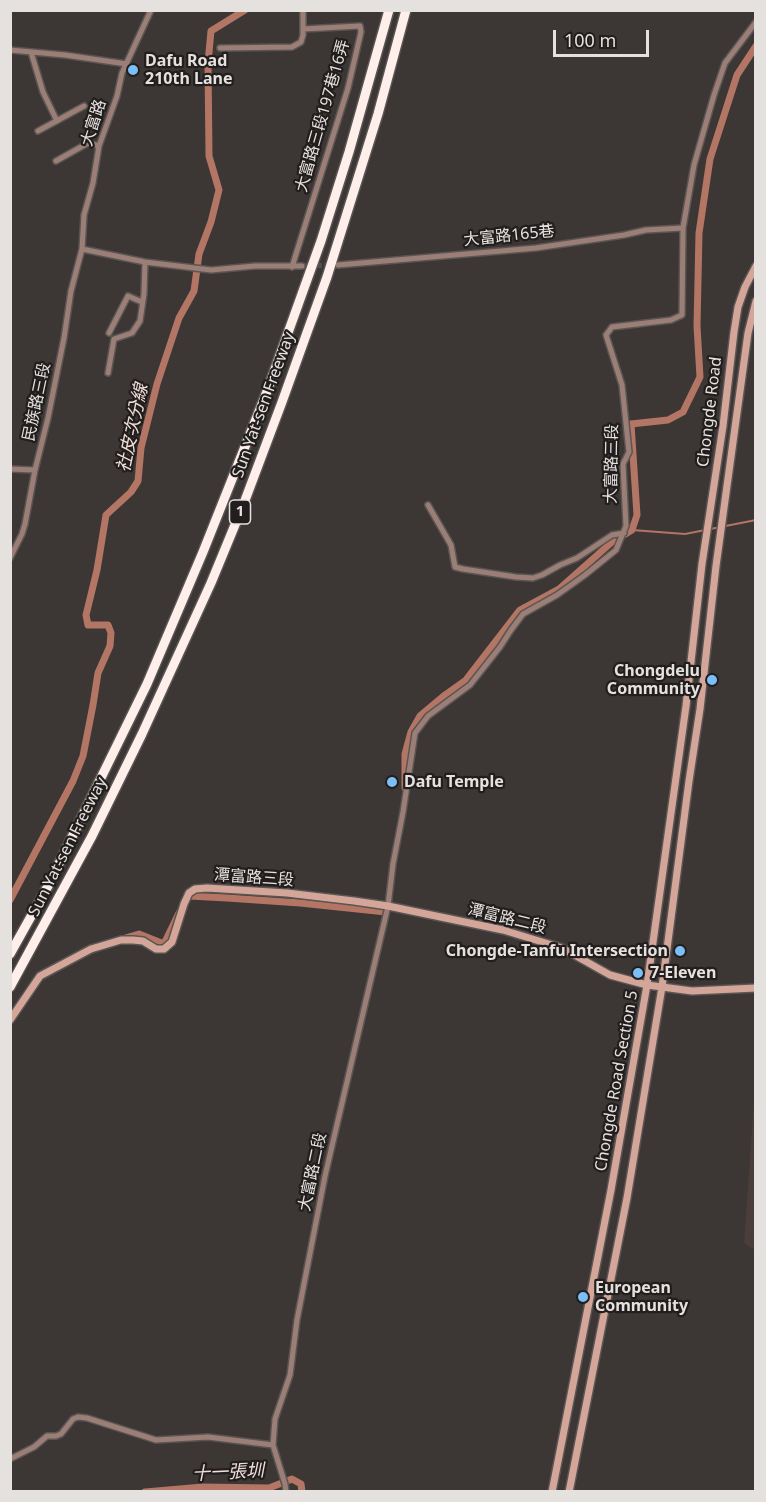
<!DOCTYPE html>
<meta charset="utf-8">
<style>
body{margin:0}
#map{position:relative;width:766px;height:1502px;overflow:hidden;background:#3c3634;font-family:"Noto Sans",sans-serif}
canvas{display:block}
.frame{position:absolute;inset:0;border:12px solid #e5e1df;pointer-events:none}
.scale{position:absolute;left:553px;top:30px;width:96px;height:27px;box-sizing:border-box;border:3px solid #e5e1df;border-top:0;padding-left:8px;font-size:18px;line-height:21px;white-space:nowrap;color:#e5e1df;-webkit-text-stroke:4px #211e1d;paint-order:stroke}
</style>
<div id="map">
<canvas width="766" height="1502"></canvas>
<div class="frame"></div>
<div class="scale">100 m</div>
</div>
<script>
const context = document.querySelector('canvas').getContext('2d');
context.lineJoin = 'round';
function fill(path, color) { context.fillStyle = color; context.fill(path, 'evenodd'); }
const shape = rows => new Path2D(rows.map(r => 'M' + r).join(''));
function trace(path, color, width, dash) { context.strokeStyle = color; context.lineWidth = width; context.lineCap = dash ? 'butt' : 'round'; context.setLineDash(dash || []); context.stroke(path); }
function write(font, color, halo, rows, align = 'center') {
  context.font = font + ' "Noto Sans","Noto Sans TC",sans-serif'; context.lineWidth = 4.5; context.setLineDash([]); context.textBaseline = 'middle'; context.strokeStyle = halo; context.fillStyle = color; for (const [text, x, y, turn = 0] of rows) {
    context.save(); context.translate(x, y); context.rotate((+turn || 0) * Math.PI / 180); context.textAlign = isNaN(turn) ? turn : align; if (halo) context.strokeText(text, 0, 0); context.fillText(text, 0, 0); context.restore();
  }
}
const built = shape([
 [755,1086,755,1249,749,1247,744,1242]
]);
const stream = shape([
 [632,530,685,534,756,520]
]);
const canal = shape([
 [405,788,405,754,411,732,420,716,445,695,466,680,520,610,559,589,612,542,632,530,637,515,631,424,668,420,683,412,700,377,697,326,699,233,710,159,737,75,756,46],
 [10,900,73,781,83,756,93,705,98,673,110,646,111,633,108,625,88,625,86,615,97,570,106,515,131,492,138,481,141,448,157,384,179,318,194,291,199,254,211,222,219,190,209,156,208,63,211,31,245,10],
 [186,901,189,896,227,898,300,903,386,912,387,906],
 [122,939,139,934,164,944,179,913],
 [145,1492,203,1487,269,1488,292,1479,301,1484,302,1492]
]);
const streetTunnel = shape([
 [302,266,333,265]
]);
const street = shape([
 [220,48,292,47,301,42,303,35,303,10],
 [10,50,65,55,127,64],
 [31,52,43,92,57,121],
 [38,131,84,106],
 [56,161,88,143,99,146],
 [82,249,145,262,211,270,255,266,302,266],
 [338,265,536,248,624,235,646,230,683,228],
 [292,267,348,88,361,32,360,26,303,29],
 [109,333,128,296,142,302],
 [108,373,114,339,132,333,140,321,144,294,145,262],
 [10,469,35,470],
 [428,505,451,545,455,567,463,569,516,577,533,578,542,575,560,565,577,558,612,535,624,533],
 [10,558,22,534,25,524,35,470,48,418,64,338,71,291,82,249,84,215,93,183,99,146,117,96,122,73,151,10],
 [10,1459,34,1447,47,1436,56,1436,61,1434,73,1419,78,1417,87,1418,156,1440,208,1437,273,1445],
 [286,1492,285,1484,273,1445,275,1419,290,1375,297,1320,325,1176,388,906,393,864,403,812,415,733,428,716,470,685,500,647,511,630,523,614,557,595,585,575,616,550,626,526,623,464,629,452,622,385,606,335,612,327,671,320,682,315,683,228,694,165,714,95,725,63,756,22]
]);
const secondary = shape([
 [10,1020,40,976,91,949,121,940,133,940,143,941,156,949,164,949,172,942,184,904,189,893,195,889,207,888,287,893,354,901,388,906,503,930,562,948,610,975,647,985,692,991,756,988],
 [552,1492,611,1190,647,985,686,706,702,564,723,426,734,332,738,307,745,287,756,266],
 [569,1492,627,1198,662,987,689,781,700,709,716,566,748,333,756,301]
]);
const highway = shape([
 [10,954,48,886,147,684,203,552,266,394,321,241,349,152,389,10],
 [10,987,92,836,142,734,211,583,244,503,282,402,327,277,378,114,406,10]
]);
const markers = [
 [133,70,6,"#7bbef8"],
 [712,680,6,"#7bbef8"],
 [392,782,6,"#7bbef8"],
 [680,951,6,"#7bbef8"],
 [638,973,6,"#7bbef8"],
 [583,1297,6,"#7bbef8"]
];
const shields = [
 [240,512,21]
];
const shieldNames = [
 ["1",240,512]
];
const poiNames = [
 ["Dafu Road",145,61],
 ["210th Lane",145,79],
 ["Chongdelu",700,671,"right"],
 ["Community",700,689,"right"],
 ["Dafu Temple",404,782],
 ["Chongde-Tanfu Intersection",668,951,"right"],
 ["7-Eleven",650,973],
 ["European",595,1288],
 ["Community",595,1306]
];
const streetNames = [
 ["大富路三段197巷16弄",323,116,-74],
 ["大富路",94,123,-72],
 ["大富路165巷",509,236,-6],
 ["民族路三段",37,402,-78],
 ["Sun Yat-sen Freeway",264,405,-70],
 ["Chongde Road",710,412,-83],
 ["大富路三段",612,464,-89],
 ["Sun Yat-sen Freeway",68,847,-63],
 ["潭富路三段",254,878,4],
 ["潭富路二段",507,919,14],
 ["Chongde Road Section 5",617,1081,-80],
 ["大富路二段",313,1172,-78]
];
const waterNames = [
 ["社皮次分線",133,428,-78],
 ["十一張圳",228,1473,-3]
];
fill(built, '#4a3d3a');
trace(stream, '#b37564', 2);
trace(canal, '#b37564', 7);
trace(streetTunnel, '#55504e', 5, [5, 2.5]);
trace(street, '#5a5553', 8);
trace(secondary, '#5a5553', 10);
trace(highway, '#5a5553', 12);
trace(street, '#9b7e76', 5);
trace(secondary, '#d3a699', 7);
trace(highway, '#feefeb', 9);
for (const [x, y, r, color] of markers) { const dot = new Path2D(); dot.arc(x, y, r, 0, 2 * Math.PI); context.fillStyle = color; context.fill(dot); trace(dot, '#211e1d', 2); }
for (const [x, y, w] of shields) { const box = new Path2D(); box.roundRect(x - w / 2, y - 12, w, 24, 4.5); context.fillStyle = '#211e1d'; context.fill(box); trace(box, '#e5e1df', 1.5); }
write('bold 15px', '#e5e1df', null, shieldNames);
write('bold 16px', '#e5e1df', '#211e1d', poiNames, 'left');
write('16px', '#e5e1df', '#211e1d', streetNames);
write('italic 18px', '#f1ded8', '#211e1d', waterNames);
</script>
